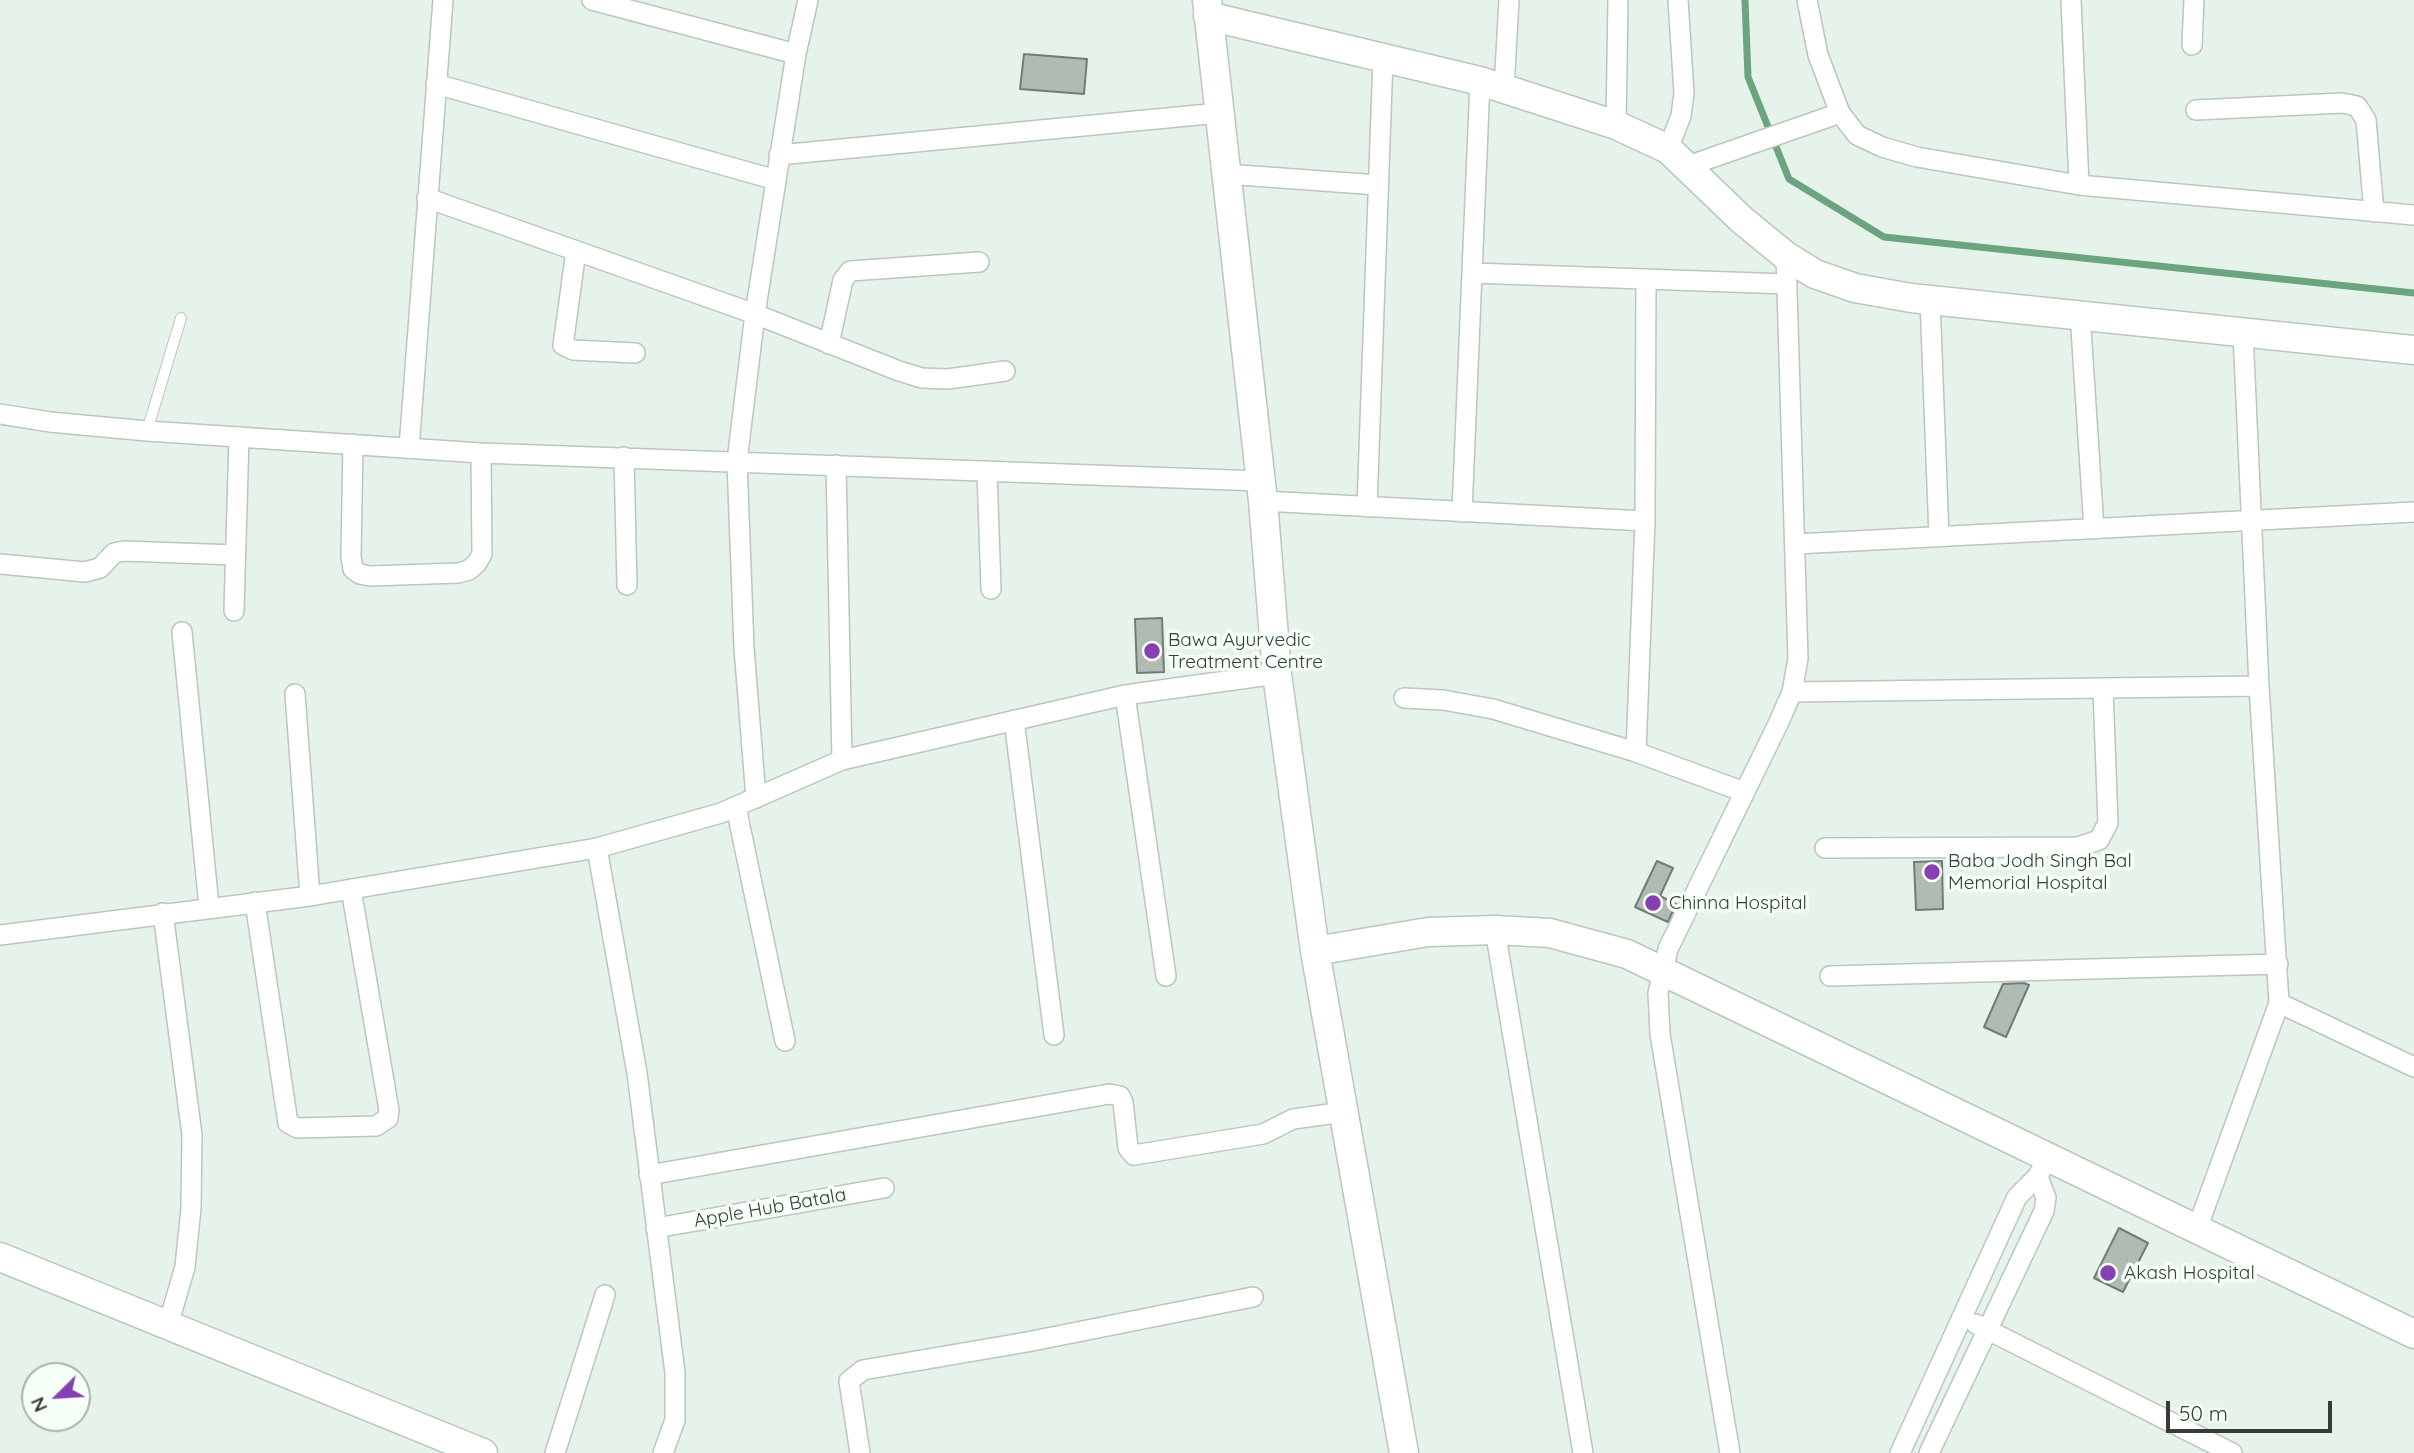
<!DOCTYPE html>
<style>
body{margin:0}
#map{position:relative;width:2414px;height:1453px;overflow:hidden;background:#e6f3ea;font-family:Quicksand,sans-serif}
canvas{display:block}
.north{position:absolute;left:21px;top:1362px;width:70px;height:70px;box-sizing:border-box;background:#f7fff9;border:2px solid #aab1ac;border-radius:50%;rotate:246deg;font-size:19px;font-weight:700;line-height:28px;text-align:center;color:#373c39}
.north::after{content:'';display:block;margin:auto;width:24px;height:32px;background:#8740b3;clip-path:polygon(50% 0,100% 100%,50% 72%,0 100%)}
.scale{position:absolute;left:2166px;top:1401px;width:166px;height:32px;box-sizing:border-box;border:4px solid #373c39;border-top:0;padding-left:9px;font-size:21px;line-height:24px;white-space:nowrap;color:#373c39;-webkit-text-stroke:5px #f7fff9;paint-order:stroke}
</style>
<div id="map">
<canvas width="2414" height="1453"></canvas>
<div class="north">N</div>
<div class="scale">50 m</div>
</div>
<script>
const context = document.querySelector('canvas').getContext('2d');
context.lineJoin = 'round';
const shape = rows => new Path2D(rows.map(r => 'M' + r).join(''));
function trace(path, color, width, dash) { context.strokeStyle = color; context.lineWidth = width; context.lineCap = dash ? 'butt' : 'round'; context.setLineDash(dash || []); context.stroke(path); }
function fill(path, color) { context.fillStyle = color; context.fill(path, 'evenodd'); }
function write(font, color, halo, rows, align = 'center') {
  context.font = font + ' Quicksand,sans-serif'; context.lineWidth = 7; context.setLineDash([]); context.textBaseline = 'middle'; context.strokeStyle = halo; context.fillStyle = color; for (const [text, x, y, turn = 0] of rows) {
    context.save(); context.translate(x, y); context.rotate((+turn || 0) * Math.PI / 180); context.textAlign = isNaN(turn) ? turn : align; if (halo) context.strokeText(text, 0, 0); context.fillText(text, 0, 0); context.restore();
  }
}
const stream = shape([
 [1745,0,1748,77,1789,179,1884,237,2414,293]
]);
const building = shape([
 [1024,54,1087,59,1084,94,1020,89,1024,54],
 [1162,618,1164,672,1137,673,1135,619,1162,618],
 [1657,861,1673,868,1660,896,1676,904,1668,922,1635,907,1657,861],
 [1942,861,1943,909,1916,910,1914,862,1942,861],
 [2024,983,2029,985,2006,1037,1984,1027,2003,984,2024,983],
 [2119,1228,2148,1243,2123,1292,2094,1278,2119,1228]
]);
const lane = shape([
 [147,431,181,318]
]);
const street = shape([
 [592,0,796,54],
 [2071,0,2079,185],
 [2192,45,2194,0],
 [436,84,776,180],
 [1504,89,1509,0],
 [2196,110,2342,103,2357,106,2366,120,2374,212],
 [1840,113,1857,135,1882,147,1917,157,2079,185,2414,215],
 [1616,125,1618,0],
 [1668,149,1681,116,1684,93,1678,0],
 [779,155,1219,113],
 [1688,166,1840,113,1818,55,1807,0],
 [1226,174,1378,185],
 [427,198,755,314,899,371,922,378,948,379,1005,371],
 [576,251,563,345,573,350,635,353],
 [1472,273,1787,284],
 [1930,300,1939,537],
 [2080,313,2094,529],
 [829,344,843,280,850,271,979,262],
 [0,414,50,422,147,431,481,453,1260,481],
 [353,444,351,556,353,569,360,574,370,576,458,573,469,570,477,563,482,554,481,453],
 [409,448,443,0],
 [624,457,627,585],
 [836,465,842,760],
 [987,471,991,589],
 [1263,501,1645,521],
 [1367,507,1383,57],
 [1462,512,1480,81],
 [1796,544,2414,512],
 [0,564,85,572,100,568,114,553,124,551,235,555],
 [234,611,239,437],
 [182,632,209,907],
 [1792,692,2259,686],
 [295,694,310,896],
 [1125,695,1166,976],
 [1404,698,1443,700,1493,709,1636,752,1744,792],
 [1014,720,1054,1035],
 [1636,752,1645,521,1646,279],
 [756,798,744,648,737,461,755,314,796,54,808,0],
 [736,807,785,1041],
 [597,848,637,1073,675,1373,675,1420,663,1453],
 [1825,848,2078,847,2099,840,2108,823,2103,689],
 [255,902,288,1123,297,1128,376,1126,388,1118,389,1110,351,889],
 [163,913,192,1135,191,1208,185,1267,168,1325],
 [1495,930,1583,1453],
 [0,935,310,896,597,848,721,813,842,760,1125,695,1277,674],
 [1830,976,2278,964],
 [2279,1003,2414,1067],
 [649,1175,1109,1094,1120,1096,1123,1102,1128,1148,1134,1155,1263,1134,1293,1119,1344,1112],
 [656,1228,884,1188],
 [2197,1229,2279,1003,2259,686,2243,333],
 [1976,1324,2232,1453],
 [555,1453,605,1295],
 [860,1453,849,1381,863,1370,1027,1342,1253,1297],
 [1730,1453,1660,1034,1658,993,1668,949,1778,724,1792,692,1798,659,1786,256],
 [1900,1453,2017,1197,2038,1176,2048,1157],
 [1929,1453,2044,1211,2046,1198,2038,1176]
]);
const secondary = shape([
 [1207,0,1263,501,1277,674,1315,951,1404,1453],
 [1208,16,1480,81,1616,125,1668,149,1742,220,1786,256,1815,274,1855,288,1911,298,2414,350],
 [1315,951,1428,932,1495,930,1550,933,1627,954,2414,1334],
 [0,1257,483,1453]
]);
const markers = [
 [1152,651,9,"#8740b3"],
 [1932,872,9,"#8740b3"],
 [1653,903,9,"#8740b3"],
 [2108,1273,9,"#8740b3"]
];
const poiNames = [
 ["Bawa Ayurvedic",1168,640],
 ["Treatment Centre",1168,662],
 ["Baba Jodh Singh Bal",1948,861],
 ["Memorial Hospital",1948,883],
 ["Chinna Hospital",1669,903],
 ["Akash Hospital",2124,1273]
];
const streetNames = [
 ["Apple Hub Batala",770,1208,-10]
];
trace(stream, '#6ca480', 7);
fill(building, '#b0bbb3');
trace(building, '#727c75', 2);
trace(lane, '#bac6be', 12);
trace(street, '#bac6be', 22);
trace(secondary, '#bac6be', 31);
trace(lane, '#fff', 10);
trace(street, '#fff', 19);
trace(secondary, '#fff', 28);
for (const [x, y, r, color] of markers) { const dot = new Path2D(); dot.arc(x, y, r, 0, 2 * Math.PI); context.fillStyle = color; context.fill(dot); trace(dot, '#f7fff9', 2.5); }
write('19px', '#373c39', '#f7fff9', poiNames, 'left');
write('19px', '#373c39', '#f7fff9', streetNames);
</script>
